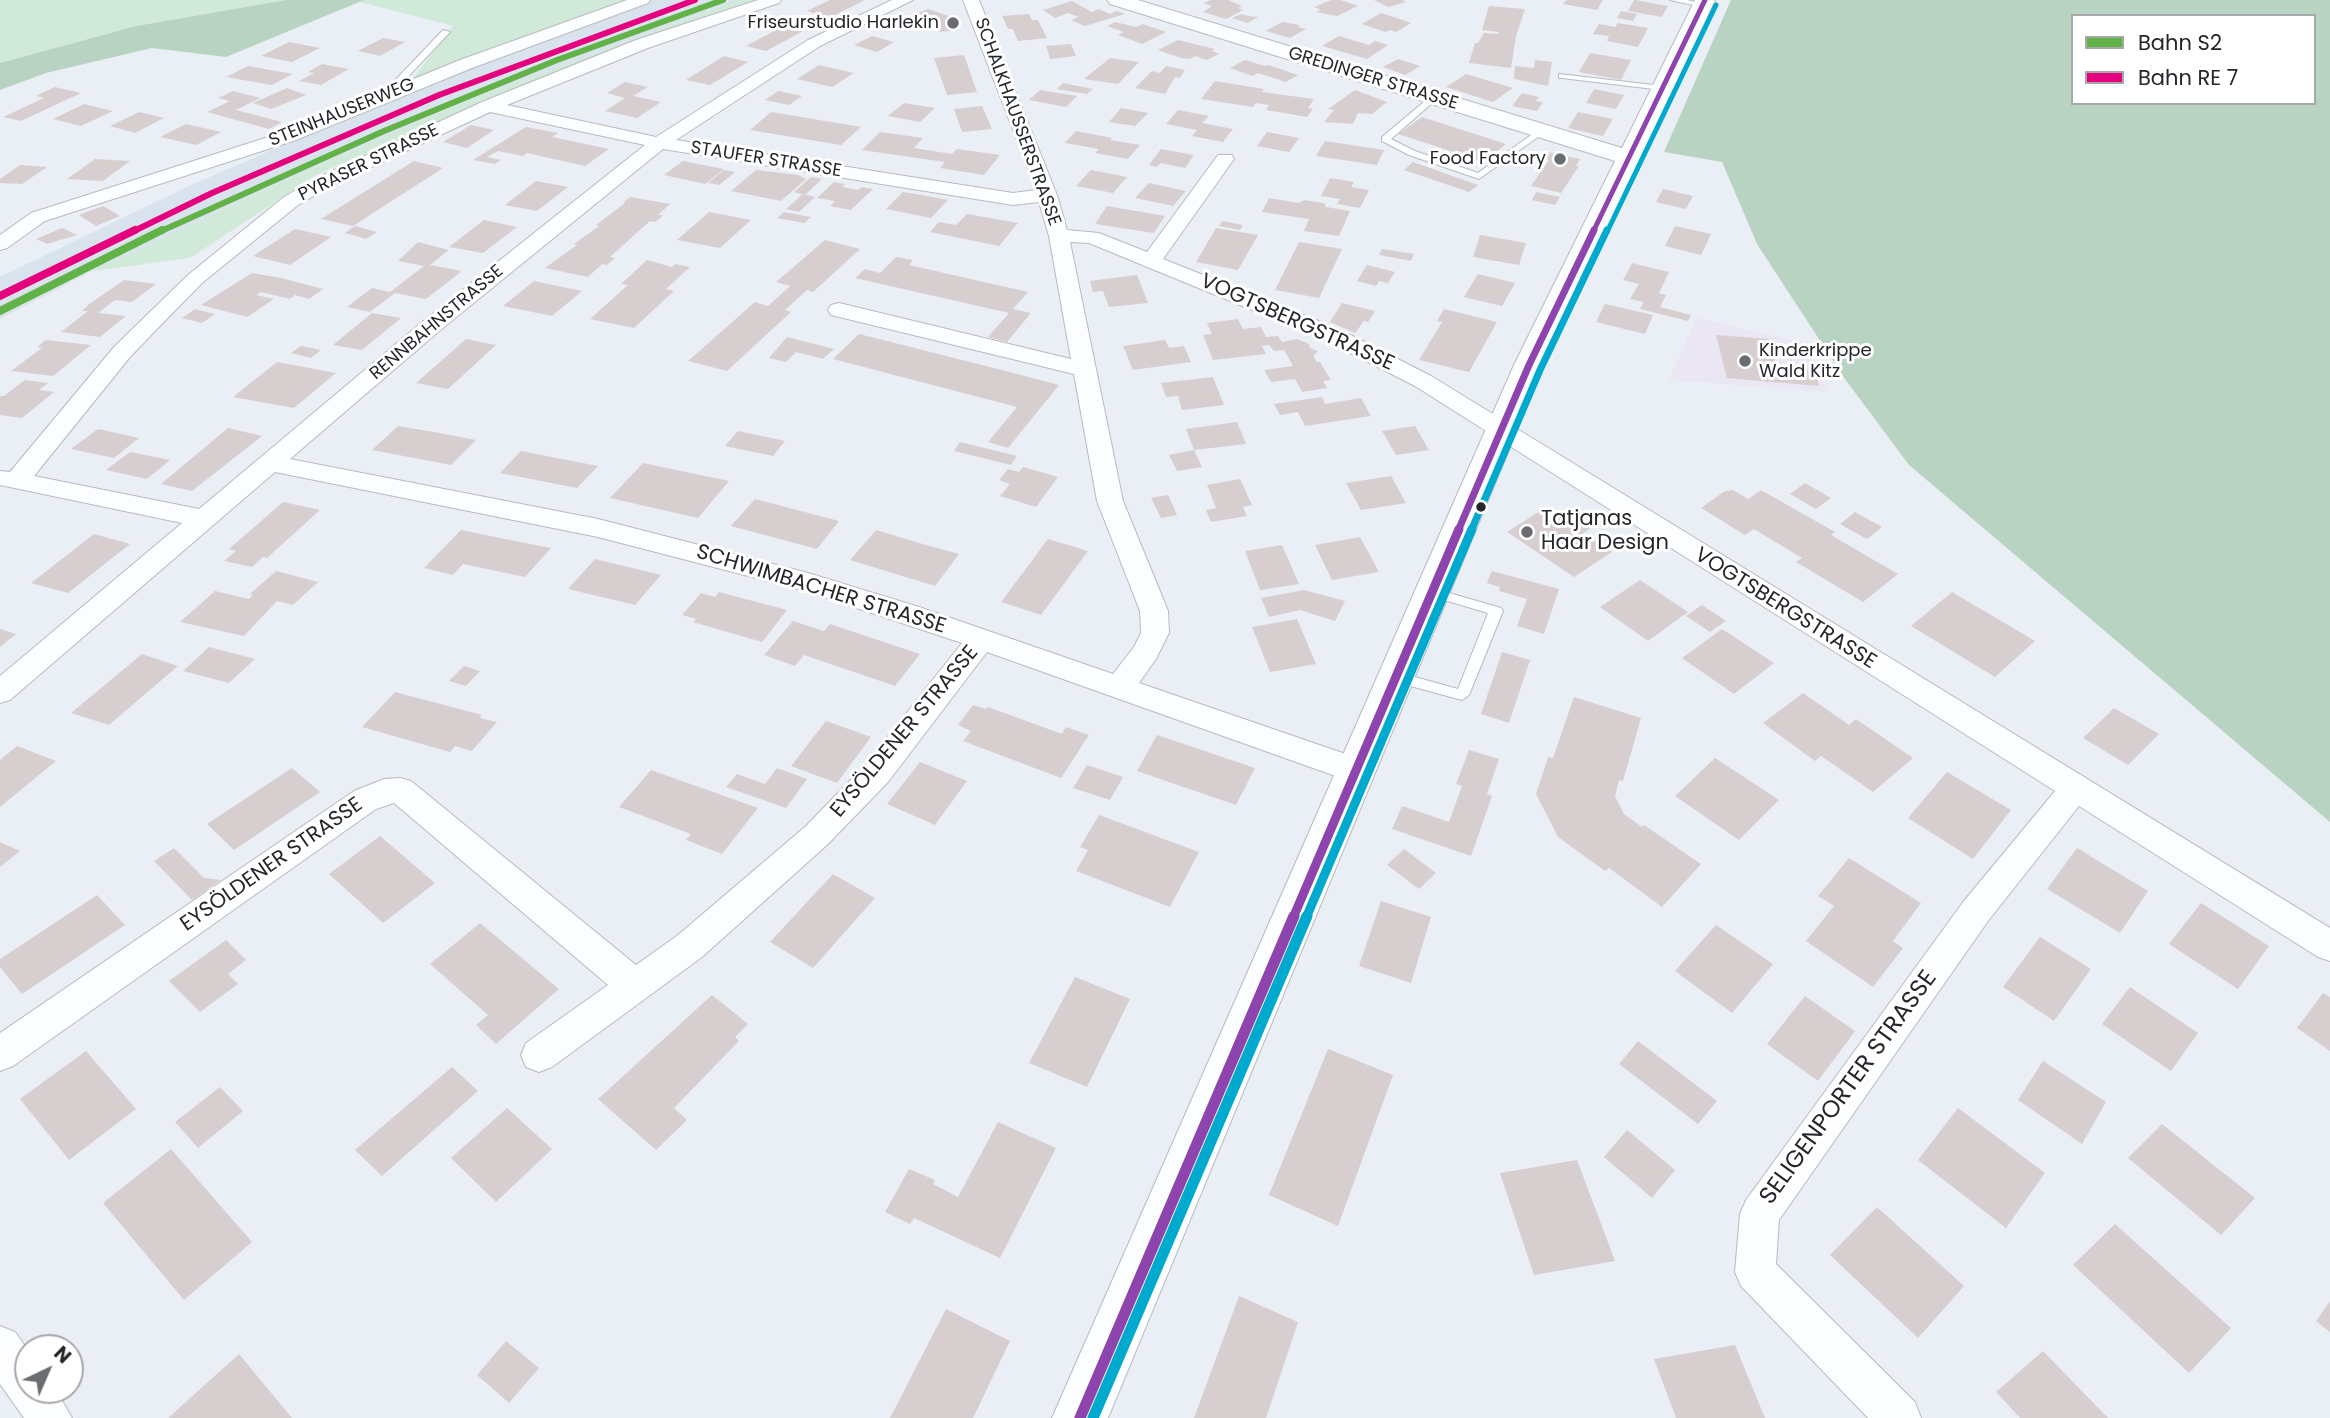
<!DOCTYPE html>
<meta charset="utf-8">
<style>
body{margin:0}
#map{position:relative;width:2330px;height:1418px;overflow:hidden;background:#eaeff5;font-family:Poppins,sans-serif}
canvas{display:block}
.legend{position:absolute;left:2071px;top:14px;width:245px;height:91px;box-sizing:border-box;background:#fff;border:2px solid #a7a8aa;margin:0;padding:9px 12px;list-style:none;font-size:21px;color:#23262a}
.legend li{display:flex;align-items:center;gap:14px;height:35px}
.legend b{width:35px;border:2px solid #a7a8aa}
.north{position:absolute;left:14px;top:1334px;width:70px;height:70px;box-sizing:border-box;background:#fff;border:2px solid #a7a8aa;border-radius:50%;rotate:44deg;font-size:19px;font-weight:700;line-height:28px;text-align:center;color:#23262a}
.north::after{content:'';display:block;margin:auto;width:24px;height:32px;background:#696c71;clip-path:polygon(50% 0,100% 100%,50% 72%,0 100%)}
</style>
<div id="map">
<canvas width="2330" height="1418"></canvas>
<ul class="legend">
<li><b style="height:9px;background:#62b247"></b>Bahn S2</li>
<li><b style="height:9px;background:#e5007d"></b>Bahn RE 7</li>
</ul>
<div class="north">N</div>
</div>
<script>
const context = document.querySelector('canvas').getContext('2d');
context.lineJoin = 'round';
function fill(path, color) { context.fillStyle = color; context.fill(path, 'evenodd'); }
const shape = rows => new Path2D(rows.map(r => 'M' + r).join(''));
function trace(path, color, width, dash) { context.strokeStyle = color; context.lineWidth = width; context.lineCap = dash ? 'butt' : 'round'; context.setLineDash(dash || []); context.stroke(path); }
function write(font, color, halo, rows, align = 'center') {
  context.font = font + ' Poppins,sans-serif'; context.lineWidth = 6; context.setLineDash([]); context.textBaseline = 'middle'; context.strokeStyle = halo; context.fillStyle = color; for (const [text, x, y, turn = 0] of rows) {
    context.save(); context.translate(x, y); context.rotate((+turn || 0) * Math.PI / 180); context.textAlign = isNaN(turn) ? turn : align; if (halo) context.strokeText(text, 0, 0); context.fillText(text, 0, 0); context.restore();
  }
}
const built = shape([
 [648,0,738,0,456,105,275,185,92,271,0,319,0,277,191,185,399,95]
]);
const education = shape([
 [1696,318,1802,342,1829,392,1669,380]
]);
const green = shape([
 [0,0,286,0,136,26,0,63],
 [364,0,648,0,408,85,453,26,360,2],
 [738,0,768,0,486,101,316,175,190,258,92,271,275,185,456,105]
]);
const forest = shape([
 [286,0,364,0,226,57,152,48,46,73,0,90,0,63,136,26],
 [1731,0,2330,0,2330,822,1909,465,1845,379,1757,244,1722,162,1664,152],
 [2073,16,2314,16,2314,103,2073,103]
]);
const building = shape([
 [830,0,865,0,829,18,807,11],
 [1211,0,1228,0,1242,6,1238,8,1243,10,1226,19,1203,12,1212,6,1203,3],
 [1331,0,1341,0,1358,6,1337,16,1316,12,1321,10,1314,7],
 [1374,0,1403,0,1406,2,1388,7],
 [1567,0,1603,0,1597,10,1563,4],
 [1634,0,1635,0,1668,6,1662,17,1628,11],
 [1072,1,1092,12,1099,9,1110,14,1117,11,1125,14,1085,26,1071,20,1079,17,1068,13,1055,18,1043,10],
 [1489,6,1525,9,1516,36,1511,68,1469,63,1475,43,1478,43,1484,33,1498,34,1499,32,1482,30],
 [928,9,952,17,949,18,956,21,959,30,939,32,938,28,908,17],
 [1621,11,1637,14,1633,21,1617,18],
 [1381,13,1397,18,1411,23,1396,32,1390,30,1385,32,1362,24],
 [1029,14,1032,20,1038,20,1047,38,1018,41,1013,29,1008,29,1002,16],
 [1241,14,1248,16,1258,17,1248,23,1232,18],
 [1115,22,1136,27,1143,24,1166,32,1142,44,1118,35,1124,32,1107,26],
 [1282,22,1300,25,1298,27,1306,29,1290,38,1266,31],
 [1618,23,1648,28,1638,47,1607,41,1609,36,1593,34,1599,24,1615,27],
 [787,24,807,29,766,51,746,46],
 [872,36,894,42,877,52,854,45],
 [1339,36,1369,45,1375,41,1388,45,1367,59,1322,46],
 [383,38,405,42,380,56,358,51],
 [1178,40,1215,49,1212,51,1219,54,1207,60,1195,56,1190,59,1181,58,1158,50],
 [289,42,320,48,292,62,261,56],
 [1071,44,1076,56,1050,59,1046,46],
 [1590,53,1631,60,1621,80,1579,72],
 [964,55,977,92,947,95,934,58],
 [724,56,748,62,710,85,686,80],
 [1110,58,1139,62,1118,84,1084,79],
 [1398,59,1420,66,1405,75,1383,67],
 [1245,60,1265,66,1268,65,1298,75,1286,82,1258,73,1252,76,1230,68],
 [1535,60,1552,62,1548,86,1514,79,1515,66,1534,68],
 [322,64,349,69,321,85,299,81,314,73,308,72],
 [819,65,854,73,832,87,797,79],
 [248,66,293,74,272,85,226,77],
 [1166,66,1185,70,1180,78,1175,77,1165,94,1135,88,1152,71,1160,73],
 [1466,74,1513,88,1493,102,1446,87],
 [1215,81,1264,89,1262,92,1314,99,1308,108,1313,109,1307,117,1266,110,1269,105,1256,103,1253,107,1201,99],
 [625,82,648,87,633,96,661,102,637,118,605,111,625,98,607,93],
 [1063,83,1093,89,1087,94,1057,89],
 [55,87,81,93,21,121,3,117,44,98,36,96],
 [287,88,306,95,271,109,253,103],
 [1594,89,1624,95,1616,109,1586,103],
 [1040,90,1077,96,1066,107,1029,100],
 [1355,90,1387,102,1372,114,1358,113,1353,124,1324,122,1334,110,1328,109],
 [233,91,260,98,236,110,282,122,269,129,207,112,230,101,218,98],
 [778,91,802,96,789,105,765,100],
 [1522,93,1539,97,1536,101,1543,102,1537,111,1512,106],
 [904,103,935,108,920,122,888,116],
 [84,104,113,111,81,126,53,119],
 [982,106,992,129,962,132,954,109],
 [1121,108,1148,113,1135,126,1109,122],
 [1178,110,1209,116,1202,123,1233,129,1223,142,1192,136,1197,130,1166,124],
 [139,112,164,118,135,133,110,126],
 [771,112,861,127,841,145,750,130],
 [1578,112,1613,119,1603,136,1568,128],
 [1422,117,1506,144,1484,162,1398,134],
 [186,124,221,132,196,145,160,137],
 [471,125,494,130,467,148,443,142],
 [526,127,558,133,552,137,609,149,585,166,527,153,523,156,498,151,487,157,501,160,495,164,473,160],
 [1076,131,1112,138,1110,140,1140,145,1128,159,1095,153,1099,149,1065,143],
 [880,132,923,138,914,148,952,154,957,149,1000,155,984,175,940,168,945,162,862,150],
 [1267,132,1299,138,1289,152,1257,146],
 [1325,141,1384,150,1377,165,1316,156],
 [1161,149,1194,155,1185,168,1160,163,1157,167,1149,165],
 [1543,151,1580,159,1576,166,1579,166,1561,193,1531,186,1549,160,1538,157],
 [95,159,130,161,103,181,67,179],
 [414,161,443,168,353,226,321,219],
 [683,161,724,169,705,184,664,175],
 [1413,162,1478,185,1469,192,1404,170],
 [20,165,47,167,22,184,0,183,0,179],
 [724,170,735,172,719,185,708,183],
 [756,170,798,175,806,179,781,201,731,191],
 [1091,170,1127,177,1113,193,1076,186],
 [811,177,822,179,805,195,794,192],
 [1330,178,1354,182,1351,187,1369,190,1360,208,1337,204,1340,199,1321,196],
 [536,181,568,187,537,211,505,205],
 [834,182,845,184,842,187,858,190,862,187,873,189,851,210,830,206,835,201,817,198],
 [1149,183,1186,191,1173,206,1135,198],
 [1663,189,1693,196,1686,209,1656,202],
 [903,192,921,195,948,200,931,218,886,209],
 [1536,192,1560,197,1555,205,1532,200],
 [803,194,815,197,799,212,786,209],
 [630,197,670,204,658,215,663,215,659,219,655,222,650,221,610,257,615,258,607,265,602,264,588,277,545,268,577,245,574,244,599,226,596,225,625,203,623,203],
 [1269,198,1299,203,1304,200,1324,203,1326,207,1350,211,1339,236,1304,231,1309,219,1262,212],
 [103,206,120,216,96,226,79,215],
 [1107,206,1165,216,1154,233,1095,224],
 [709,212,751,220,720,248,677,240],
 [784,212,811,217,804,223,777,218],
 [967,214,990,218,1018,223,999,246,930,232,939,222,956,225],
 [484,220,517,227,483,253,449,247],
 [1222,221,1243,225,1240,230,1219,226],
 [355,226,377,232,366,239,345,233],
 [1675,226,1711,234,1701,255,1665,246],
 [62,228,77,235,47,244,36,239],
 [1216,228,1258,235,1238,270,1196,262],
 [295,229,331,237,290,265,253,256],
 [1480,235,1526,243,1519,265,1473,257],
 [825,240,860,249,813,292,807,290,785,310,791,312,727,371,688,361,755,302,768,306,790,286,776,282],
 [418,242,449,250,430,265,462,271,426,299,395,293,370,312,347,307,372,288,390,292,424,266,398,261],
 [1299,242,1342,249,1319,298,1275,290],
 [1382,249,1414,254,1411,261,1379,255],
 [896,257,913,260,909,265,1028,292,1013,309,1031,313,1007,342,988,337,1009,313,855,278,865,269,880,273],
 [647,260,672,267,675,264,690,267,666,289,674,291,634,328,590,319,628,285,621,284],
 [1632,263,1669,272,1659,293,1666,295,1660,307,1691,315,1688,321,1640,309,1644,302,1630,299,1639,284,1623,280],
 [1367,265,1395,272,1388,283,1379,281,1376,286,1357,281],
 [252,273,281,278,323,289,309,299,295,295,290,299,261,292,256,295,274,299,247,317,201,305],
 [1478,274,1515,283,1502,306,1464,297],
 [1137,275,1148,303,1109,307,1103,291,1093,292,1090,281],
 [124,280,156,284,132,302,115,300,98,313,126,316,100,337,61,332,88,311,82,311,88,305],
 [534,281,582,291,552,316,503,306],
 [1342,303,1375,311,1368,322,1364,321,1355,333,1330,322],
 [1605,304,1653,315,1645,334,1596,322],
 [195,309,215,314,202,323,182,318],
 [1444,309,1497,322,1469,372,1419,360,1442,322,1437,321],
 [372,313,401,318,362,350,333,345],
 [1238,319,1243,329,1261,327,1266,337,1278,336,1282,342,1297,339,1309,344,1310,348,1318,351,1313,356,1317,362,1320,362,1331,380,1323,381,1327,388,1302,392,1295,379,1271,382,1264,370,1293,366,1284,350,1274,351,1269,345,1262,346,1266,354,1213,360,1203,335,1212,334,1207,323],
 [859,334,998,369,1059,385,1008,448,988,442,1017,407,833,359],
 [1716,335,1769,339,1777,368,1814,370,1819,386,1727,378],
 [787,337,834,349,823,359,796,352,786,362,769,358],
 [466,339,496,345,448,389,416,383],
 [46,340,91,345,53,376,11,371,42,348,37,347],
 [1165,340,1169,348,1184,346,1191,362,1133,370,1123,346],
 [301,346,321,350,311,358,291,353],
 [277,362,336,373,294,408,233,397],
 [1213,377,1224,405,1182,410,1178,396,1166,397,1161,383],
 [25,380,48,383,39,390,54,392,22,418,0,415,0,396,4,396],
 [1322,397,1325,404,1361,398,1371,416,1305,426,1298,412,1280,415,1274,404],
 [1237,422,1246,444,1194,450,1202,467,1177,471,1169,455,1194,450,1186,429],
 [398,426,434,432,476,440,451,465,372,450],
 [1415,426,1429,450,1396,455,1382,431],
 [228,428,262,436,192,491,161,484],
 [98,429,139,438,114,458,71,449],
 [738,431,785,441,773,456,725,446],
 [960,442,1017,456,1011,465,954,451],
 [521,451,598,466,577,488,500,473],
 [130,452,170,460,147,479,106,470],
 [643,463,729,481,698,518,610,498],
 [1023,467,1058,477,1036,507,1000,496,1010,484,999,480,1008,469,1019,472],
 [1391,476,1406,503,1361,510,1346,483],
 [1240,479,1252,505,1243,507,1247,516,1211,522,1206,510,1216,508,1207,485],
 [1805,483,1831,498,1816,509,1790,494],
 [1733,490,1748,499,1761,490,1835,532,1831,535,1898,574,1863,602,1796,562,1802,558,1754,529,1745,535,1701,508,1725,491],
 [1168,495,1177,515,1161,518,1151,498],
 [755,499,839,521,817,549,731,526],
 [283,502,320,510,267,558,263,557,252,567,224,561,236,551,229,549],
 [1545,508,1571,526,1580,520,1592,527,1583,533,1612,552,1574,577,1507,532],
 [1855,512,1882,527,1867,539,1840,524],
 [461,530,505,539,551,548,525,577,463,564,453,575,424,568],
 [876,530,919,543,959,554,935,586,850,560],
 [94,534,130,544,68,593,31,583],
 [1360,537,1379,572,1332,580,1315,545],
 [1048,539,1088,551,1041,615,1001,602],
 [1282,545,1299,584,1260,590,1245,551],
 [595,559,661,575,635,605,568,589],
 [276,571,318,582,293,605,277,601,244,636,180,622,215,591,249,599,253,595,250,594],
 [1492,571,1559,589,1544,634,1517,626,1527,599,1499,591,1500,587,1487,583],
 [1640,580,1688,612,1648,641,1600,607],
 [1304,590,1345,601,1335,621,1300,610,1269,617,1261,598],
 [719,592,787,610,762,642,693,622,696,619,682,615,701,593,715,597],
 [1952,592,2035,641,1995,677,1911,626],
 [1702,605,1726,621,1710,632,1686,616],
 [1297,619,1316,664,1270,672,1252,627],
 [793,621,824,631,830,624,920,654,895,686,804,655,795,666,764,655],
 [0,629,16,634,0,647],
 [1722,629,1774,663,1734,694,1682,658],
 [209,647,255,659,229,683,183,671],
 [1502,652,1530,660,1509,723,1481,714],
 [142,654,178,666,109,725,71,713],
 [464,666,480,671,466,686,449,681],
 [395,692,482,715,480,718,497,722,472,751,455,746,450,752,362,727],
 [1803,693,1849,725,1856,719,1913,758,1873,792,1821,756,1815,761,1763,723],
 [1574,697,1641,718,1623,781,1619,780,1615,796,1624,814,1642,827,1644,825,1701,864,1662,907,1609,868,1605,871,1558,837,1536,794,1548,757,1553,758],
 [973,705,986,709,988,707,1062,734,1066,727,1089,735,1061,778,963,741,971,731,958,725],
 [2114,708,2159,734,2128,765,2083,738],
 [826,721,871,737,837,783,791,766],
 [1157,735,1255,768,1236,805,1137,771],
 [17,746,56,761,0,807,0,760],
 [1469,750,1499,759,1487,794,1492,796,1471,856,1392,829,1402,806,1449,822,1462,786,1456,784],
 [1715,758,1779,800,1739,840,1675,796],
 [920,762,967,781,935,825,887,804],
 [1087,765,1123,777,1110,800,1073,788],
 [292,768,320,792,234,850,207,824],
 [777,768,807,779,786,808,726,787,737,774,765,784],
 [651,770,758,808,722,854,686,840,691,834,619,807],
 [1947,772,2011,810,1973,859,1908,818],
 [1099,815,1199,852,1170,907,1076,871,1088,850,1080,847],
 [380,836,435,883,383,923,329,874],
 [0,842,20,851,0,867],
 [174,848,204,878,221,880,192,900,154,861],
 [2077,848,2148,891,2120,933,2047,889],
 [1404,849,1436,873,1419,889,1387,865],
 [1849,858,1921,903,1893,941,1903,948,1873,987,1806,941,1834,906,1818,896],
 [833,874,875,898,813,968,770,942],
 [97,895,125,925,22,994,0,967,0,959],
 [1381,901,1431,917,1411,983,1359,966],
 [2201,903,2269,946,2238,989,2169,944],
 [480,923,559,989,496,1044,476,1025,488,1015,430,964],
 [1716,925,1773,964,1732,1013,1675,971],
 [2040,937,2091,969,2054,1021,2003,987],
 [226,940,246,960,228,974,238,984,200,1012,169,981],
 [1075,977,1130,999,1087,1087,1029,1063],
 [2130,987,2198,1033,2171,1071,2102,1024],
 [2323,993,2330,997,2330,1051,2297,1028],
 [712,995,748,1024,735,1037,739,1041,674,1108,687,1120,656,1150,598,1099],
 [1805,996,1855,1031,1818,1081,1767,1044],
 [1638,1041,1717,1101,1698,1124,1619,1064],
 [1328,1049,1393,1075,1338,1226,1269,1195],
 [86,1051,136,1109,69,1160,20,1099],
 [2043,1061,2106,1102,2082,1144,2018,1100],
 [452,1067,478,1091,382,1176,355,1150],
 [220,1087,243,1111,198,1148,175,1122],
 [507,1108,552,1149,496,1202,451,1158],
 [1958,1108,2045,1173,2006,1228,1918,1160],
 [998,1122,1056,1148,1000,1258,914,1218,910,1224,885,1212,909,1169,935,1180,933,1184,958,1197],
 [2162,1124,2255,1198,2221,1235,2128,1158],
 [1627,1130,1675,1170,1652,1198,1604,1157],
 [171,1149,252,1242,184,1300,103,1203],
 [1577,1160,1615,1261,1534,1275,1500,1173],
 [1877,1207,1964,1286,1918,1338,1830,1255],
 [2115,1224,2231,1328,2189,1373,2073,1265],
 [1239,1296,1298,1322,1266,1418,1194,1418],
 [2330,1301,2330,1332,2316,1321],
 [946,1309,1010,1341,973,1418,890,1418],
 [506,1341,539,1368,509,1403,477,1375],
 [1735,1345,1765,1418,1676,1418,1654,1359],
 [2043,1351,2108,1418,2020,1418,1996,1392],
 [239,1354,292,1418,168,1418]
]);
const service = shape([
 [1670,0,1687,0,1707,5,1703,7,1670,0],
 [443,30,450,32,389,97,383,97,383,93,443,30],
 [1559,74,1662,86,1666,88,1662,90,1562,78,1559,78,1559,74],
 [1431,96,1438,98,1391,139,1415,151,1478,173,1538,130,1545,132,1479,179,1409,155,1382,141,1382,137,1431,96],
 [1432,588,1501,608,1503,611,1469,695,1462,700,1392,681,1390,677,1397,672,1458,689,1488,613,1427,595,1426,592,1427,589,1432,588]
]);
const minor = shape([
 [627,0,650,0,648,3,472,68,296,140,45,221,7,248,0,250,0,235,31,213,284,132,460,60,627,0],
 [758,0,781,0,779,3,648,48,507,105,656,137,808,40,892,0,913,0,820,46,676,140,1013,193,1036,190,963,0,979,0,1057,195,1067,230,1099,233,1147,252,1218,155,1232,155,1234,159,1163,259,1341,330,1431,376,2330,928,2330,961,2318,957,2079,806,1988,921,1779,1220,1776,1264,1915,1402,1921,1418,1868,1418,1741,1286,1735,1272,1740,1214,1746,1200,1964,901,2055,791,1415,386,1325,340,1089,243,1070,242,1123,501,1168,611,1169,633,1156,659,1139,683,1366,761,1370,770,1366,779,1355,782,1344,779,987,652,888,782,828,844,702,957,552,1067,539,1072,526,1067,521,1055,526,1043,608,985,394,803,376,809,13,1066,0,1071,0,1033,354,791,384,779,400,778,411,781,636,965,678,935,806,826,866,764,962,643,802,590,598,537,275,472,10,700,0,703,0,676,182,523,0,485,0,471,10,472,114,347,188,275,284,197,317,178,482,102,636,40,758,0],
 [490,112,645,145,422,322,199,509,34,476,130,357,156,330,202,283,298,205,331,186,490,112],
 [663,149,1013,205,1039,202,1049,236,1071,359,839,303,831,305,828,310,831,315,1074,374,1097,501,1140,611,1141,633,1134,647,1113,674,919,607,808,573,598,519,290,459,438,332,663,149],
 [0,1326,15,1332,28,1350,28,1390,56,1390,72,1418,24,1418,0,1384,0,1326]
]);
const secondary = shape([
 [1107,0,1138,0,1622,148,1695,0,1715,0,1544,365,1108,1418,1052,1418,1514,365,1615,161,1110,4,1107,0]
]);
const bus1Far3 = shape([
 [1593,232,1705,0]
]);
const bus1Far2 = shape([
 [1458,531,1529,365,1594,230]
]);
const bus1Far1 = shape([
 [1293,918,1459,529]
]);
const bus1 = shape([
 [1080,1418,1294,916]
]);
const bus2Far3 = shape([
 [1607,232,1716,5]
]);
const bus2Far2 = shape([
 [1471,531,1540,370,1607,230]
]);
const bus2Far1 = shape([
 [1306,918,1472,529]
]);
const bus2 = shape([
 [1093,1418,1307,916]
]);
const rail1Far1 = shape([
 [159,232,384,131,557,60,723,0]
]);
const rail1 = shape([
 [0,311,162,230]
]);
const rail2Far1 = shape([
 [132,232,212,193,439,95,695,0]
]);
const rail2 = shape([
 [0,296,135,230]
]);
const markers = [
 [953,23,7,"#696c71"],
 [1560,159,7,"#696c71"],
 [1745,361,7,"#696c71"],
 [1481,507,6,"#23262a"],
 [1527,532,7,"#696c71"]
];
const farPoinames = [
 ["Friseurstudio Harlekin",939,23],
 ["Food Factory",1546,159],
 ["Kinderkrippe",1759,351,"left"],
 ["Wald Kitz",1759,372,"left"]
];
const farStreetnames = [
 ["GREDINGER STRASSE",1373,79,17],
 ["STEINHAUSERWEG",342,113,-22],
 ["SCHALKHAUSSERSTRASSE",1017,122,70],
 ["STAUFER STRASSE",766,160,9],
 ["PYRASER STRASSE",369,163,-26],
 ["RENNBAHNSTRASSE",437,323,-40]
];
const streetNames = [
 ["VOGTSBERGSTRASSE",1297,323,24],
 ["SCHWIMBACHER STRASSE",821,590,17],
 ["VOGTSBERGSTRASSE",1785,609,32],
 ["EYSÖLDENER STRASSE",905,732,-50],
 ["EYSÖLDENER STRASSE",272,865,-35]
];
const poiNames = [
 ["Tatjanas",1541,520],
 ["Haar Design",1541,544]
];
const nearStreetnames = [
 ["SELIGENPORTER STRASSE",1849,1088,-54]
];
fill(built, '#d9e3ee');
fill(education, '#ebe6f3');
fill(green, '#d0e9d8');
fill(forest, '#b9d3c2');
fill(building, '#d7ced0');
trace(service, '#b7babf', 2);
trace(minor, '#b7babf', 2);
trace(secondary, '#b7babf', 2);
fill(service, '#fcfdfe');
fill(minor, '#fcfdfe');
fill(secondary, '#fcfdfe');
trace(bus1Far3, '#8e44ad', 5);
trace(bus1Far2, '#8e44ad', 7);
trace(bus1Far1, '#8e44ad', 9);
trace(bus1, '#8e44ad', 11);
trace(bus2Far3, '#00a9ce', 5);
trace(bus2Far2, '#00a9ce', 7);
trace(bus2Far1, '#00a9ce', 9);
trace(bus2, '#00a9ce', 11);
trace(rail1Far1, '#62b247', 6);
trace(rail1, '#62b247', 8);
trace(rail2Far1, '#e5007d', 6);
trace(rail2, '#e5007d', 8);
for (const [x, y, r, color] of markers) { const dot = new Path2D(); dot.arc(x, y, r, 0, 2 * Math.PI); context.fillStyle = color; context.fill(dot); trace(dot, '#fff', 2.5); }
write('18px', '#23262a', '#fff', farPoinames, 'right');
write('18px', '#23262a', '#fff', farStreetnames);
write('21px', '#23262a', '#fff', streetNames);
write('21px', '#23262a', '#fff', poiNames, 'left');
write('24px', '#23262a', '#fff', nearStreetnames);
</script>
